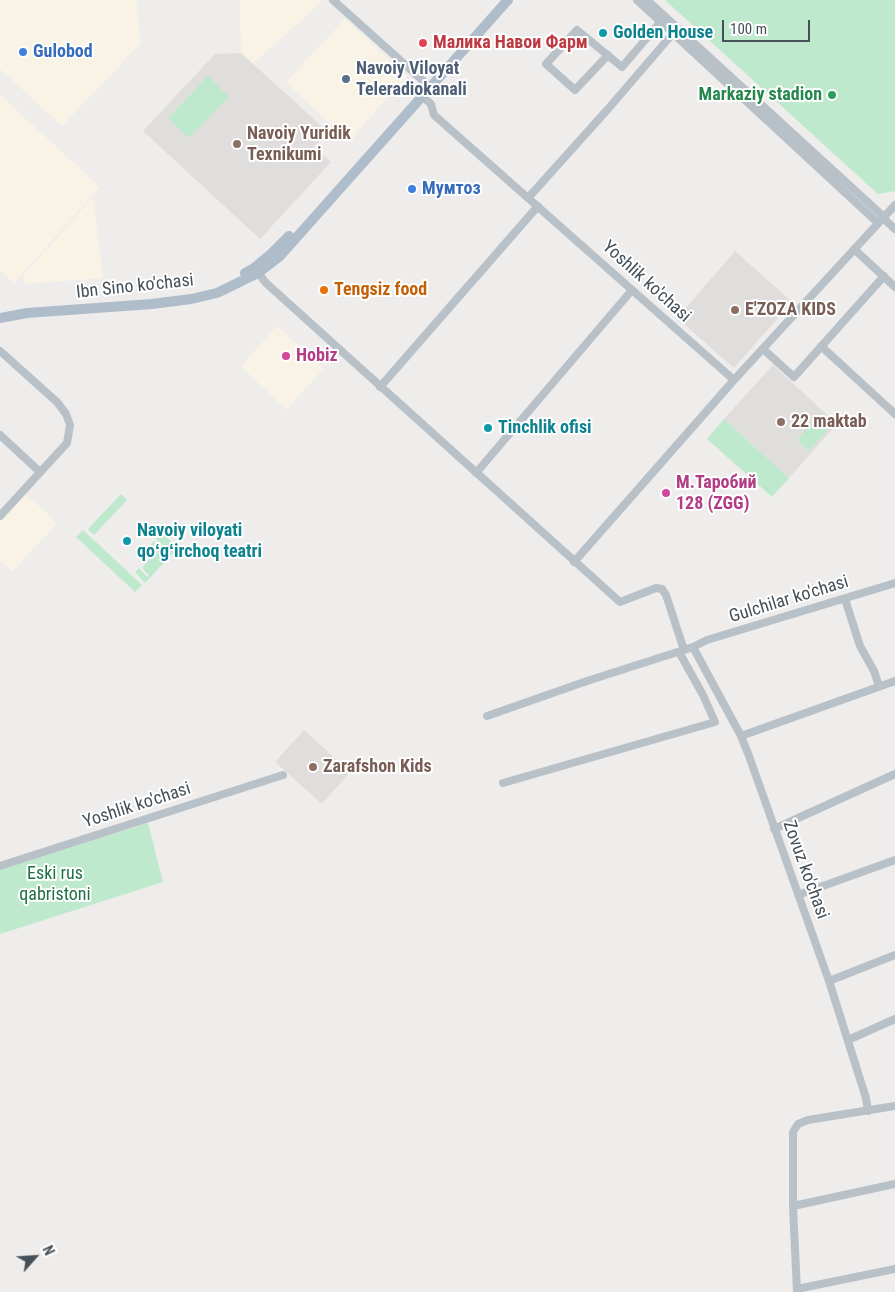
<!DOCTYPE html>
<meta charset="utf-8">
<style>
body{margin:0}
#map{position:relative;width:895px;height:1292px;overflow:hidden;background:#efecec;font-family:"Roboto Condensed",sans-serif}
canvas{display:block}
.north{position:absolute;left:10px;top:1232px;width:50px;height:50px;-webkit-text-stroke:4px #fff;paint-order:stroke;rotate:64deg;font-size:14px;font-weight:700;line-height:20px;text-align:center;color:#465058}
.north::after{content:'';display:block;margin:auto;width:18px;height:22px;background:#465058;clip-path:polygon(50% 0,100% 100%,50% 72%,0 100%)}
.scale{position:absolute;left:722px;top:20px;width:88px;height:22px;box-sizing:border-box;border:2px solid #465058;border-top:0;padding-left:6px;font-size:15px;line-height:18px;white-space:nowrap;color:#465058;-webkit-text-stroke:4px #fff;paint-order:stroke}
</style>
<div id="map">
<canvas width="895" height="1292"></canvas>
<div class="north">N</div>
<div class="scale">100 m</div>
</div>
<script>
const context = document.querySelector('canvas').getContext('2d');
context.lineJoin = 'round';
function fill(path, color) { context.fillStyle = color; context.fill(path, 'evenodd'); }
const shape = rows => new Path2D(rows.map(r => 'M' + r).join(''));
function trace(path, color, width, dash) { context.strokeStyle = color; context.lineWidth = width; context.lineCap = dash ? 'butt' : 'round'; context.setLineDash(dash || []); context.stroke(path); }
function write(font, color, halo, rows, align = 'center') {
  context.font = font + ' "Roboto Condensed",sans-serif'; context.lineWidth = 4; context.setLineDash([]); context.textBaseline = 'middle'; context.strokeStyle = halo; context.fillStyle = color; for (const [text, x, y, turn = 0] of rows) {
    context.save(); context.translate(x, y); context.rotate((+turn || 0) * Math.PI / 180); context.textAlign = isNaN(turn) ? turn : align; if (halo) context.strokeText(text, 0, 0); context.fillText(text, 0, 0); context.restore();
  }
}
const commercial = shape([
 [0,0,137,0,140,44,62,126,0,69],
 [240,0,321,0,322,1,253,64,241,53],
 [345,19,407,76,349,141,286,82],
 [0,95,100,187,14,283,0,271],
 [93,197,103,278,25,284,23,276],
 [277,326,323,369,286,410,241,366],
 [26,494,57,523,12,572,0,561,0,522]
]);
const education = shape([
 [241,53,328,132,314,147,331,162,260,239,143,131,215,54],
 [735,251,792,302,734,368,677,318],
 [773,365,837,424,789,478,724,419],
 [304,730,350,772,322,804,275,762]
]);
const green = shape([
 [665,0,895,0,895,191,878,194],
 [208,76,229,97,189,138,168,118],
 [819,414,832,425,809,451,797,440],
 [724,419,789,478,772,497,707,439],
 [121,494,127,500,94,535,88,529],
 [83,530,142,585,135,592,76,537],
 [163,534,178,548,145,583,135,572,139,568,147,577,149,575,142,568,155,553,152,550,154,547,151,544,154,541,160,546,162,545,155,538],
 [148,823,163,882,0,934,0,870]
]);
const minor = shape([
 [333,0,430,87],
 [637,0,878,223],
 [647,0,884,217],
 [608,55,575,90,546,64,577,30,622,67,663,19],
 [418,93,431,104,434,115,734,380],
 [528,198,608,109,675,31],
 [883,218,895,229],
 [854,249,895,287],
 [255,269,266,283,327,338,620,602,656,588,662,589,666,595,684,650],
 [821,346,895,414],
 [763,349,794,377,884,276],
 [0,351,57,402,66,414,70,425,67,443,0,516],
 [380,387,538,206],
 [0,435,40,472],
 [476,473,632,290],
 [574,562,734,380,895,205],
 [845,599,860,646,874,671,879,686],
 [693,647,741,736,749,756,829,981,866,1098,868,1111],
 [487,716,587,681,693,647,707,640,895,583],
 [741,736,895,681],
 [503,783,715,722,703,695,679,652],
 [774,829,895,774],
 [0,866,283,775],
 [798,895,895,860],
 [829,981,895,955],
 [848,1040,895,1019],
 [793,1206,895,1184],
 [797,1289,895,1269],
 [797,1292,793,1206,793,1132,798,1124,808,1120,895,1106]
]);
const major = shape([
 [245,273,254,268,272,253,289,236],
 [0,318,27,313,152,304,191,299,217,293,258,273,280,256,508,0]
]);
const markers = [
 [603,33,5,"#0f9aa8"],
 [423,43,5,"#e0444e"],
 [23,52,5,"#3f7fe0"],
 [346,79,5,"#5c6f8a"],
 [832,95,5,"#2e9e5b"],
 [237,144,5,"#8d6e63"],
 [412,189,5,"#3f7fe0"],
 [324,290,5,"#e8710a"],
 [735,310,5,"#8d6e63"],
 [286,356,5,"#d1479c"],
 [781,422,5,"#8d6e63"],
 [488,428,5,"#0f9aa8"],
 [666,493,5,"#d1479c"],
 [127,541,5,"#0f9aa8"],
 [313,767,5,"#8d6e63"]
];
const cultureNames = [
 ["Golden House",613,33],
 ["Tinchlik ofisi",498,428],
 ["Navoiy viloyati",137,531],
 ["qoʻgʻirchoq teatri",137,552]
];
const healthNames = [
 ["Малика Навои Фарм",433,43]
];
const shopNames = [
 ["Gulobod",33,52],
 ["Мумтоз",422,189]
];
const serviceNames = [
 ["Navoiy Viloyat",356,69],
 ["Teleradiokanali",356,90]
];
const leisureNames = [
 ["Markaziy stadion",822,95]
];
const educationNames = [
 ["Navoiy Yuridik",247,134],
 ["Texnikumi",247,155],
 ["E'ZOZA KIDS",745,310],
 ["22 maktab",791,422],
 ["Zarafshon Kids",323,767]
];
const streetNames = [
 ["Yoshlik ko'chasi",646,282,42],
 ["Ibn Sino ko'chasi",135,287,-6],
 ["Gulchilar ko'chasi",789,600,-17],
 ["Yoshlik ko'chasi",137,806,-18],
 ["Zovuz ko'chasi",805,870,70]
];
const foodNames = [
 ["Tengsiz food",334,290]
];
const hotelNames = [
 ["Hobiz",296,356],
 ["М.Таробий",676,483],
 ["128 (ZGG)",676,504]
];
const parkNames = [
 ["Eski rus",55,874],
 ["qabristoni",55,895]
];
fill(commercial, '#f9f3e6');
fill(education, '#e0dddd');
fill(green, '#bee9cd');
trace(minor, '#b9c1c8', 8);
trace(major, '#aebdc9', 10);
for (const [x, y, r, color] of markers) { const dot = new Path2D(); dot.arc(x, y, r, 0, 2 * Math.PI); context.fillStyle = color; context.fill(dot); trace(dot, '#fff', 2); }
write('bold 18px', '#0d838f', '#fff', cultureNames, 'left');
write('bold 18px', '#be3a42', '#fff', healthNames, 'left');
write('bold 18px', '#366cbe', '#fff', shopNames, 'left');
write('bold 18px', '#4e5e75', '#fff', serviceNames, 'left');
write('bold 18px', '#27864d', '#fff', leisureNames, 'right');
write('bold 18px', '#785e54', '#fff', educationNames, 'left');
write('18px', '#465058', '#fff', streetNames);
write('bold 18px', '#c56008', '#fff', foodNames, 'left');
write('bold 18px', '#b23c85', '#fff', hotelNames, 'left');
write('18px', '#1f7145', '#fff', parkNames);
</script>
